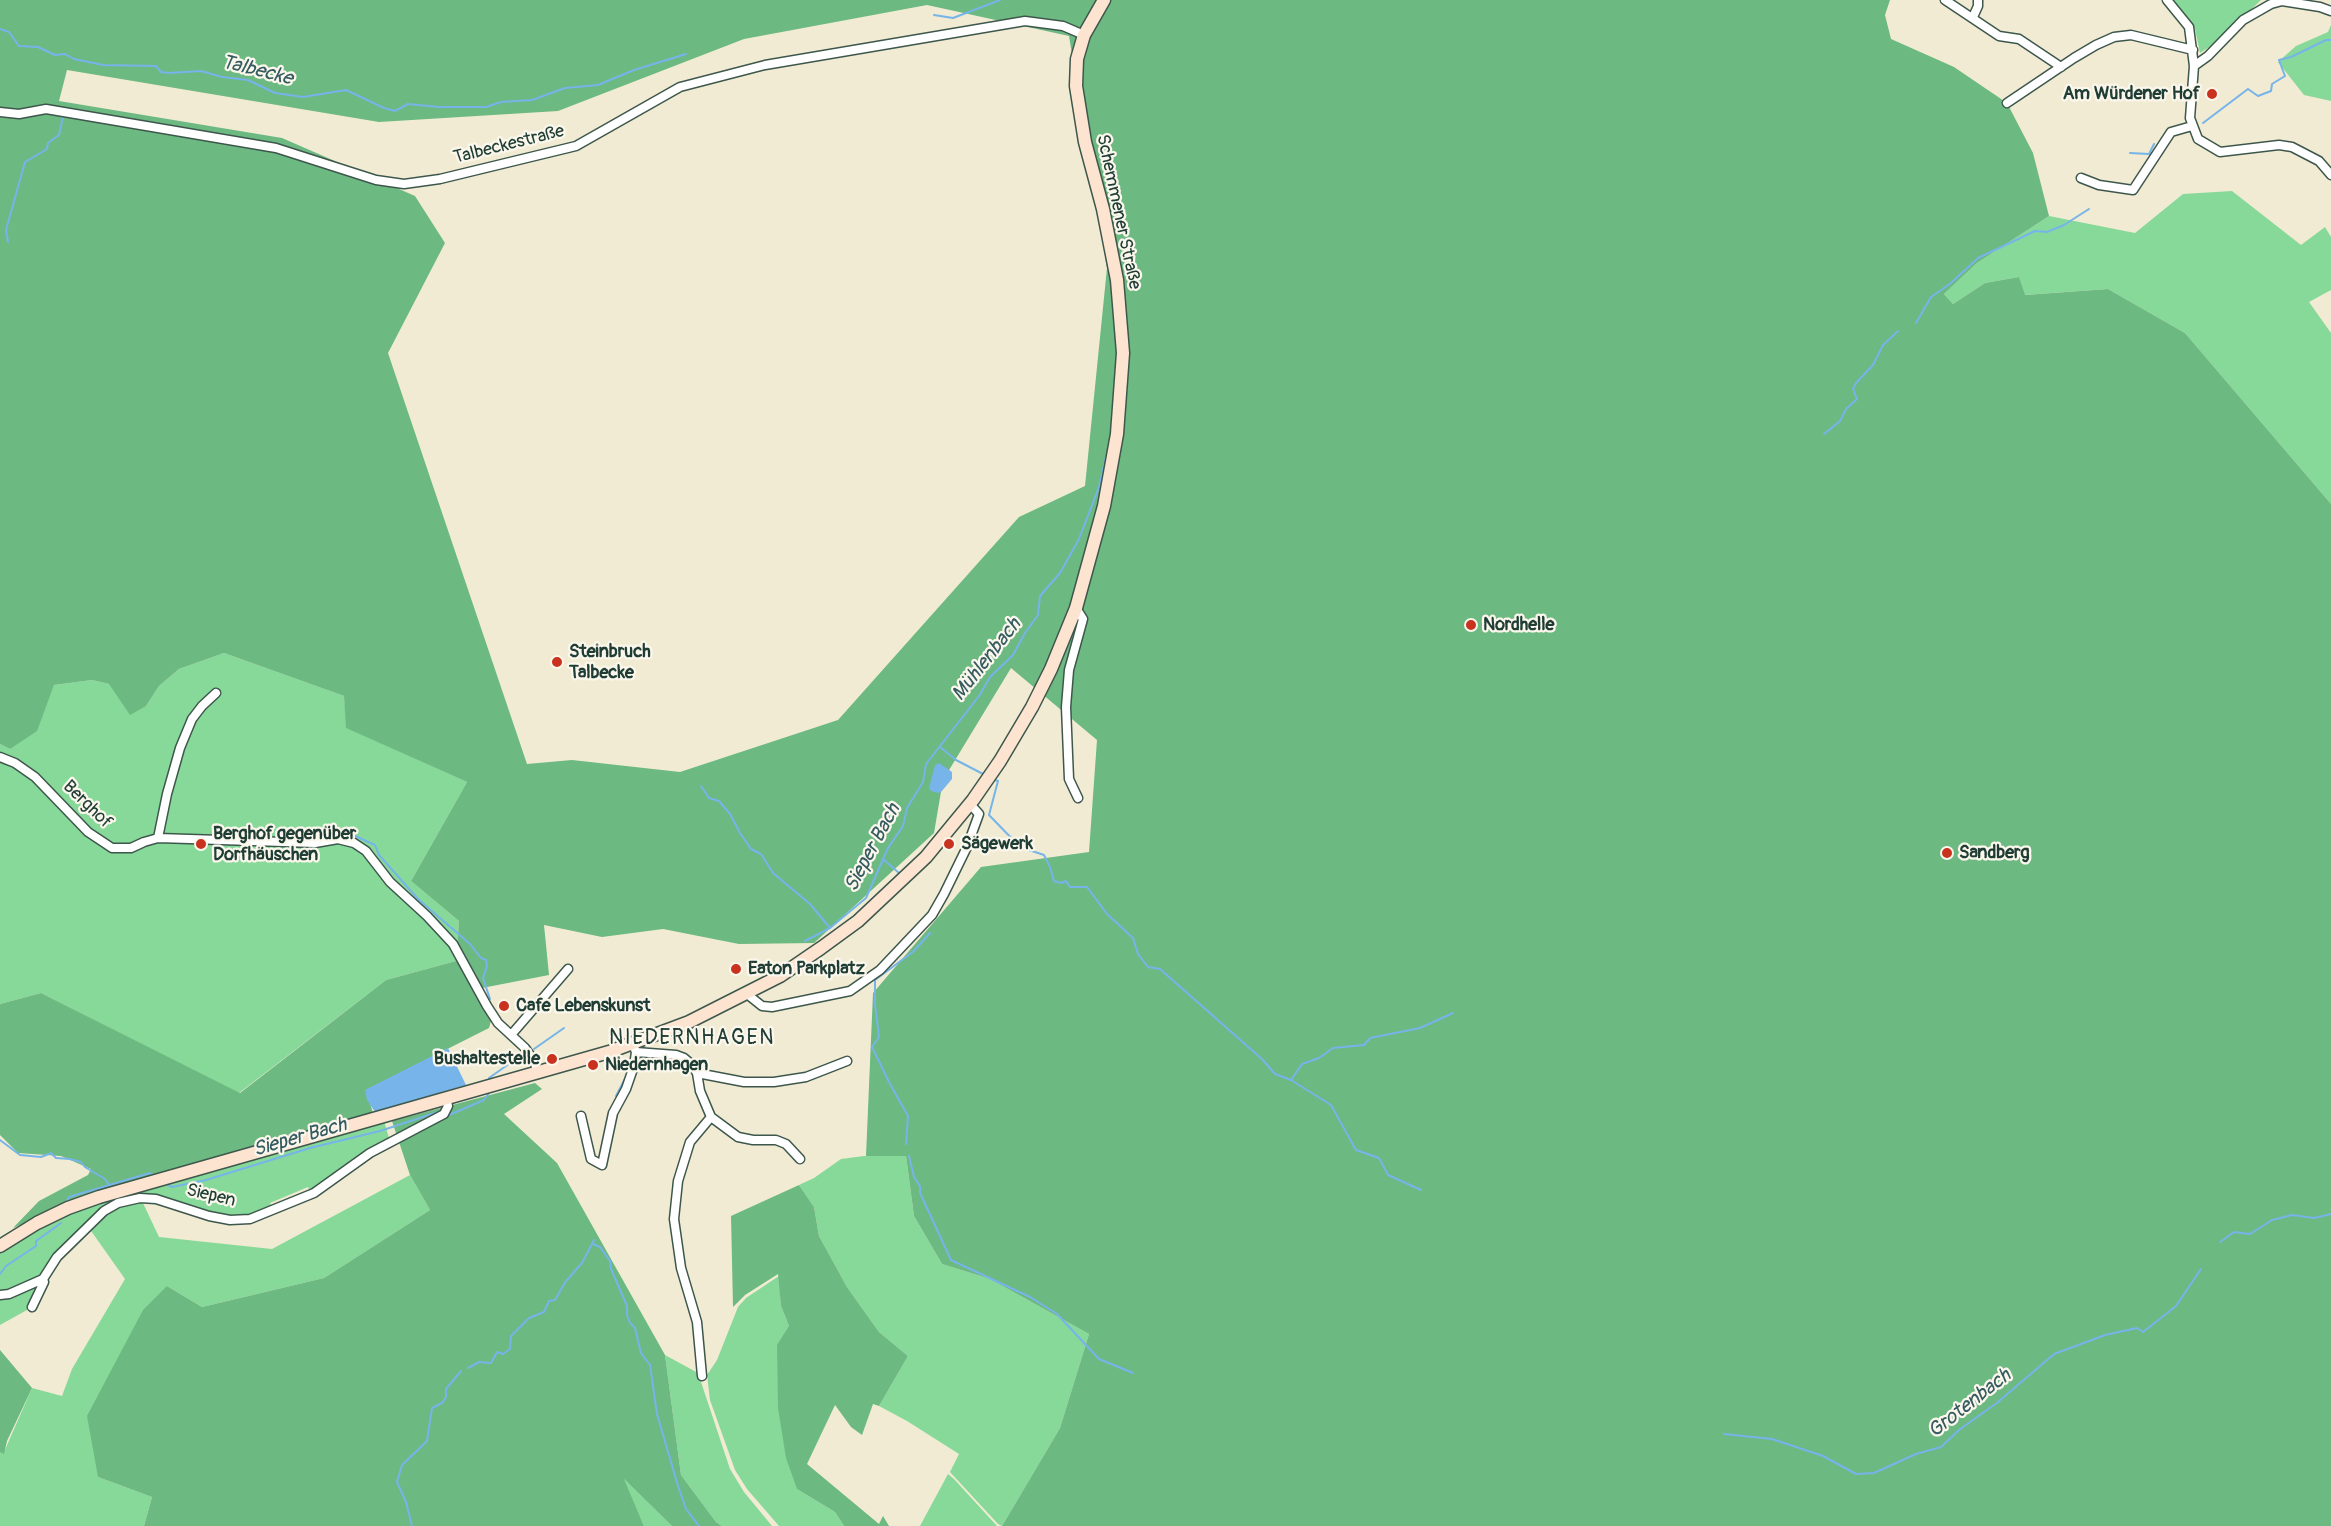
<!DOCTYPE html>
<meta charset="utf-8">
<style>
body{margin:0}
canvas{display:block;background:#f0ebd2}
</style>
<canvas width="2331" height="1526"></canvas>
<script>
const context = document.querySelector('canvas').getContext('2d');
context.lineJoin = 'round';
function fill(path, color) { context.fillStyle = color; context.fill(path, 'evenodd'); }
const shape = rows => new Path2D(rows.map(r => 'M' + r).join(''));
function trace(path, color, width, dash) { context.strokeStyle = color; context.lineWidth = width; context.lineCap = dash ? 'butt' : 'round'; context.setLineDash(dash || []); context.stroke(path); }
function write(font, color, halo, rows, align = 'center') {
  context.font = font + ' Pangolin,sans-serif'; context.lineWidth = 4.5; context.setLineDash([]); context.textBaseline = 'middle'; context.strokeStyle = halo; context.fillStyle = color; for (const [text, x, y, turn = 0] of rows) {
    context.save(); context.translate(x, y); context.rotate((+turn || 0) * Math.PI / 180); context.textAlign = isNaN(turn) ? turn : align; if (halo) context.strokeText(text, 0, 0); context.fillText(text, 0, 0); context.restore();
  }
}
const green = shape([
 [2172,0,2261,0,2217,42,2200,53,2195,29],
 [2331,25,2331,101,2304,95,2278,62,2296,46,2328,32],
 [2232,191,2301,245,2325,227,2331,237,2331,290,2309,302,2331,333,2331,504,2185,333,2108,289,2024,295,2019,277,1985,283,1953,304,1944,294,1977,263,2049,216,2135,233,2183,194],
 [224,653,344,696,347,728,467,782,411,881,459,921,456,961,386,980,239,1093,41,993,0,1004,0,744,10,749,46,702,54,685,92,680,109,684,146,706,159,686,179,669],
 [384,1121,389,1138,310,1192,308,1187,270,1203,272,1207,237,1219,199,1211,158,1197,119,1199,43,1277,8,1291,0,1292,0,1251,17,1237,70,1212],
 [864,1156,906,1156,914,1216,942,1264,990,1279,1089,1334,1060,1428,1002,1526,998,1524,950,1472,959,1454,907,1421,879,1406,908,1356,879,1332,847,1287,819,1236,814,1207,799,1185,814,1178,841,1159],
 [410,1175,430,1210,324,1278,202,1307,167,1286,98,1477,152,1497,144,1526,0,1526,0,1452,4,1452,32,1388,62,1396,72,1369,125,1279,89,1228,116,1206,142,1201,159,1237,272,1249],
 [779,1276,781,1306,789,1326,797,1489,835,1512,844,1526,779,1526,747,1489,735,1470,710,1400,707,1375,717,1360,738,1307,746,1298],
 [36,1283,38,1286,27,1310,0,1325,0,1297],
 [665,1355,698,1373,730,1469,744,1492,772,1526,722,1526,716,1522,681,1475],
 [948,1474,954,1479,997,1526,920,1526],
 [623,1478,672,1526,644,1526]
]);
const forest = shape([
 [0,0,1890,0,1885,15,1891,39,1954,67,2007,103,2033,153,2049,216,1977,263,1944,294,1953,304,1985,283,2019,277,2025,295,2108,289,2185,333,2331,504,2331,1526,1002,1526,1060,1428,1089,1334,990,1279,942,1264,914,1216,906,1156,866,1156,873,993,981,867,1089,852,1097,740,1011,668,943,780,934,833,814,943,739,944,663,929,602,937,544,925,549,975,482,988,494,1010,489,1028,366,1090,373,1113,41,1216,13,1228,39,1201,88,1175,91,1169,61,1156,18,1153,0,1135,0,1004,41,993,240,1093,386,980,456,961,459,921,411,881,467,782,346,728,344,696,224,653,179,669,159,686,146,706,130,715,109,684,92,680,54,685,37,731,10,749,0,744],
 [927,5,1069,36,1107,268,1085,486,1019,517,838,720,680,772,572,760,527,764,388,353,445,243,415,196,282,138,59,101,67,70,379,122,558,111,744,39],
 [535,1083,542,1089,504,1114,557,1163,665,1355,681,1475,716,1522,722,1526,672,1526,624,1479,644,1526,144,1526,152,1497,98,1477,87,1416,143,1310,167,1286,202,1307,324,1278,430,1210,410,1175,392,1121],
 [799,1185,814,1207,819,1236,847,1287,879,1332,908,1356,879,1406,873,1404,862,1435,851,1427,835,1405,807,1464,879,1524,883,1516,889,1526,844,1526,835,1512,797,1489,786,1458,778,1408,777,1345,789,1326,781,1306,778,1274,745,1295,733,1307,731,1216],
 [0,1350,32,1388,7,1441,4,1454,0,1452]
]);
const water = shape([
 [939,763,952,772,952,779,941,792,938,793,931,791,929,788,935,765],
 [448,1048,466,1085,375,1112,367,1100,365,1090]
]);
const stream = shape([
 [934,15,953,18,1000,0],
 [0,29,9,32,19,46,38,47,55,55,65,54,74,59,103,65,156,66,161,72,169,73,201,71,222,77,248,80,275,93,303,97,346,90,384,108,395,111,408,104,439,107,486,107,501,102,532,100,565,88,598,85,634,70,686,54],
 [2203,123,2248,89,2258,96,2271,91,2272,84,2285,76,2279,60,2291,57,2326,40,2331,40],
 [2130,153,2149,154,2154,144],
 [8,242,6,230,25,162,47,149,48,143,59,135,63,117],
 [1916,323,1931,297,1951,283,1978,258,2035,231,2047,232,2064,225,2089,209],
 [1824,434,1840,421,1846,409,1857,399,1853,389,1856,383,1873,365,1883,345,1898,331],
 [940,747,956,760,983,774],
 [995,780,998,781,989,815,1020,847,1044,855,1050,867,1054,881,1061,883,1066,881,1070,887,1087,887,1107,914,1133,938,1138,954,1148,967,1160,969,1263,1060,1275,1074,1291,1080,1331,1105,1356,1150,1379,1158,1388,1175,1421,1190],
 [701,786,709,798,719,801,730,814,740,833,751,849,761,854,773,873,810,904,830,928],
 [353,835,375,845,379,855,418,899,470,944,481,958,486,960,487,966,483,978,490,999],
 [883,859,899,873],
 [805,941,830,928,866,898,888,848,903,826,907,808,923,782,926,764,979,696,990,677,1013,655,1025,633,1038,615,1040,596,1060,573,1079,539,1099,487,1106,457],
 [534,1049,564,1028],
 [489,1078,523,1054],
 [1291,1080,1302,1064,1319,1058,1333,1048,1364,1045,1370,1038,1420,1028,1453,1013],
 [616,1096,627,1075],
 [449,1115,484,1100,489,1093],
 [0,1140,20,1155,41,1157,51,1153,56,1158,70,1159,81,1162,85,1167,105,1179,109,1185],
 [906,1144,908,1116,889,1082,872,1047,879,1037,875,1004,875,980,914,951,930,933],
 [909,1156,914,1177,920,1186,920,1193,951,1260,1030,1297,1057,1314,1099,1359,1133,1373],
 [168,1185,172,1187,206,1180,310,1148,380,1131,438,1112],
 [67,1201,69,1197,150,1173,154,1176],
 [2220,1242,2234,1232,2250,1234,2272,1220,2292,1215,2314,1218,2331,1214],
 [593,1244,600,1247,610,1261,611,1269,627,1306,627,1315,630,1323,635,1328,641,1353,650,1365,657,1414,678,1486,686,1509,699,1526],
 [0,1274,6,1266,36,1246,36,1241,61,1223],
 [468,1368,479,1362,491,1363,497,1352,503,1354,510,1349,511,1336,529,1318,544,1312,549,1301,555,1300,566,1281,582,1263,594,1240],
 [1724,1434,1772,1439,1823,1456,1856,1474,1874,1473,1916,1454,1941,1447,1959,1430,1998,1402,2054,1354,2105,1335,2137,1328,2143,1332,2176,1306,2201,1269],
 [412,1526,406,1502,397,1482,402,1465,427,1441,432,1408,442,1403,446,1397,446,1389,461,1371]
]);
const street = shape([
 [1945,0,1999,36,2019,39,2061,67],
 [2167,0,2189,27,2194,66,2190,118,2198,139,2220,152,2279,145,2292,147,2319,161,2331,175],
 [1973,17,1978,6,1978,0],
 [2194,66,2208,56,2243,20,2271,4,2282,1,2320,7,2331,11],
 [2007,103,2074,58,2096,45,2114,37,2131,35,2193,50],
 [0,112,19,114,46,109,276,148,376,180,404,184,440,179,576,146,680,87,765,65,1025,21,1063,26,1084,35],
 [2081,178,2099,185,2133,190,2171,132,2192,126],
 [1076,608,1083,619,1069,670,1066,707,1069,779,1078,798],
 [0,757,15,763,35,777,88,832,112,848,131,848,144,842,158,838,315,843,338,839,354,843,366,851,390,882,427,916,453,944,487,1006,498,1023,525,1048,534,1061,538,1073],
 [158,838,167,794,180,748,192,719,202,706,216,693],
 [747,994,762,1006,772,1007,850,991,880,970,932,915,944,894,967,847,979,814,970,804],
 [511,1035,568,969],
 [636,1052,676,1055,684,1058,691,1064,697,1073,700,1091,711,1117,690,1142,678,1181,674,1219,681,1268,697,1322,702,1376],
 [697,1073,744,1082,774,1082,806,1077,847,1061],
 [581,1116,591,1159,602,1165,613,1113,626,1089,634,1066,636,1052,634,1047],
 [711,1117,738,1137,753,1140,776,1140,786,1144,800,1159],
 [0,1295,9,1294,43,1279,57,1257,104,1211,118,1203,140,1198,156,1199,209,1216,230,1220,250,1219,314,1193,370,1153,444,1114,448,1106,446,1098],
 [32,1307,44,1282,43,1279]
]);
const secondary = shape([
 [0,1246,37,1223,68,1208,99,1197,609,1052,689,1022,780,976,821,948,858,921,926,857,973,800,1000,761,1032,707,1051,669,1076,608,1104,506,1117,434,1123,353,1117,280,1103,209,1085,142,1076,86,1077,59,1084,35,1104,0]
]);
const markers = [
 [2212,94,6,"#c8321e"],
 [1471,625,6,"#c8321e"],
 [557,662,6,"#c8321e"],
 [201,844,6,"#c8321e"],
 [949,844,6,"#c8321e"],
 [1947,853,6,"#c8321e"],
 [736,969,6,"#c8321e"],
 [504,1006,6,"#c8321e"],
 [552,1059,6,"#c8321e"],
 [593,1065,6,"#c8321e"]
];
const poiNames = [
 ["Am Würdener Hof",2200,94,"right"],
 ["Nordhelle",1483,625],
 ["Steinbruch",569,652],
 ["Talbecke",569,673],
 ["Berghof gegenüber",213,834],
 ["Dorfhäuschen",213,855],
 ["Sägewerk",961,844],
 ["Sandberg",1959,853],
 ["Eaton Parkplatz",748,969],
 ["Cafe Lebenskunst",516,1006],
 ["Bushaltestelle",540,1059,"right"],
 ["Niedernhagen",605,1065]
];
const streetNames = [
 ["Talbeckestraße",509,145,-14],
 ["Schemmener Straße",1118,212,78],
 ["Berghof",87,805,44],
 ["Siepen",211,1196,13]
];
const waterNames = [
 ["Talbecke",257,71,14],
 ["Mühlenbach",987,660,-52],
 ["Sieper Bach",873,848,-62],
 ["Sieper Bach",300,1138,-16],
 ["Grotenbach",1970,1404,-38]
];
const quarterNames = [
 ["NIEDERNHAGEN",692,1039]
];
fill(green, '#87d99a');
fill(forest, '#6db982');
fill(water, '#76b4e9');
trace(stream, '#76b4e9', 2);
trace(street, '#3e574c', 11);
trace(secondary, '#3e574c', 15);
trace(street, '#fff', 8);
trace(secondary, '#fde4d1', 12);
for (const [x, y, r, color] of markers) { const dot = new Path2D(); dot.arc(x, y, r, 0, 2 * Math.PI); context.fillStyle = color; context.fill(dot); trace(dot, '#fbf7ec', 2); }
write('bold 18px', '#1f3d34', '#fbf7ec', poiNames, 'left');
write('18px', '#1f3d34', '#fbf7ec', streetNames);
write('italic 20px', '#355b61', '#fbf7ec', waterNames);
context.letterSpacing = '1.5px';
write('21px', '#1f3d34', '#fbf7ec', quarterNames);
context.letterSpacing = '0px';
</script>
